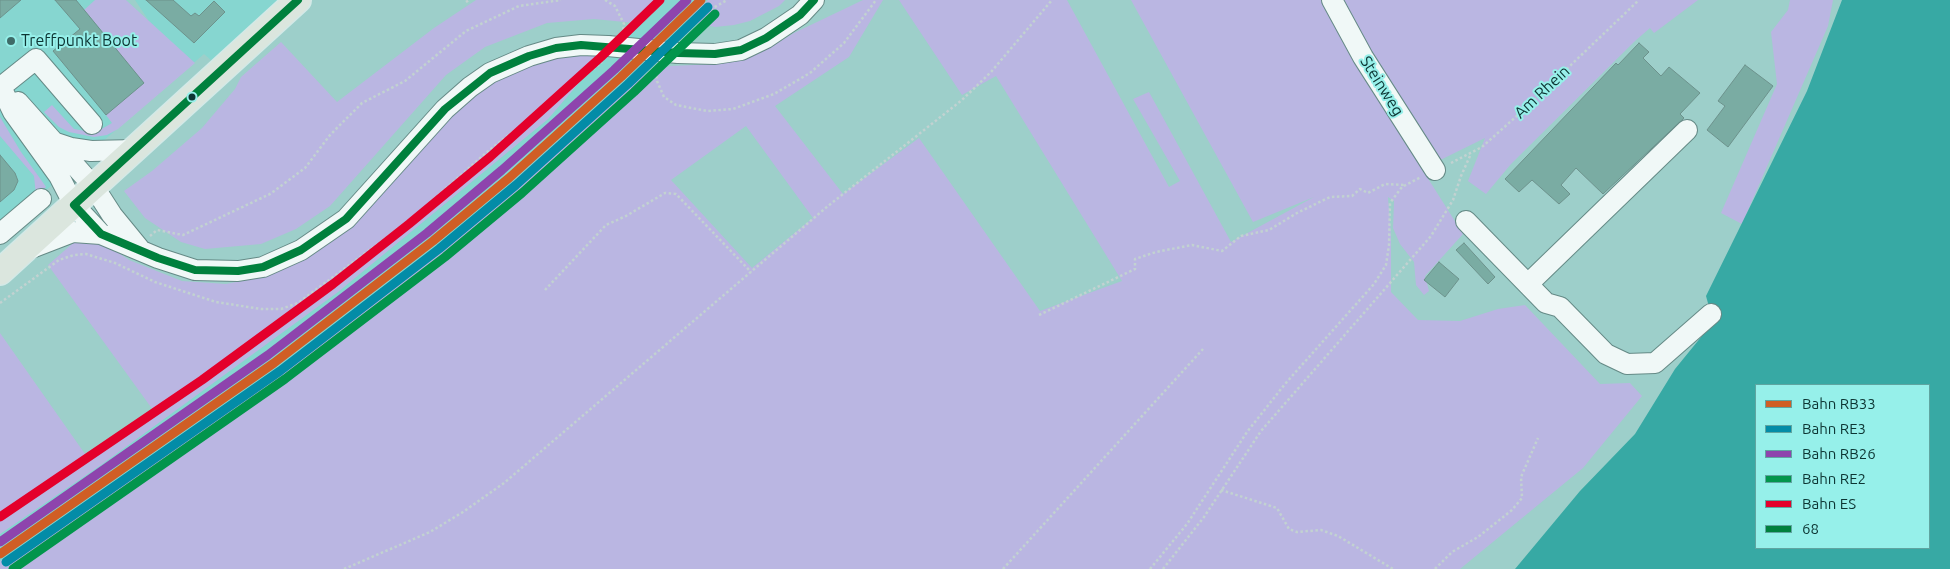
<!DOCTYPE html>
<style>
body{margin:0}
#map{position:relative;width:1950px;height:569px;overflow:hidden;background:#9dcfca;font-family:Ubuntu,sans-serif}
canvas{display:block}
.legend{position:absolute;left:1755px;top:384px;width:175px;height:165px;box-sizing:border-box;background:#96f0ea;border:1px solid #5fa5a1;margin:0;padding:6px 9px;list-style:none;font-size:15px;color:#0d3533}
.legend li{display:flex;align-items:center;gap:10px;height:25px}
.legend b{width:25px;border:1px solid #5fa5a1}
</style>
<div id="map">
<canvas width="1950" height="569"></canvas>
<ul class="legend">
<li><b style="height:6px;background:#d05e25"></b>Bahn RB33</li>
<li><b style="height:6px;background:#038ca7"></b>Bahn RE3</li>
<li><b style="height:6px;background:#8e44ad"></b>Bahn RB26</li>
<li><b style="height:6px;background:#02954c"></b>Bahn RE2</li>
<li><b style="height:6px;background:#e4002b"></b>Bahn ES</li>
<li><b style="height:6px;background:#00803d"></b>68</li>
</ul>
</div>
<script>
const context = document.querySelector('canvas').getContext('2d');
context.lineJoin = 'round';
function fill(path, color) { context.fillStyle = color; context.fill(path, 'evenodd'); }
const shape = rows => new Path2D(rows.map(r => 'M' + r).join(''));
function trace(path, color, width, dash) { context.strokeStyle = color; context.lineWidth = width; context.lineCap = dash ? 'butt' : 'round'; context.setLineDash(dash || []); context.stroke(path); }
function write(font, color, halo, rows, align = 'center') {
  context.font = font + ' Ubuntu,sans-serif'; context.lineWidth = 4; context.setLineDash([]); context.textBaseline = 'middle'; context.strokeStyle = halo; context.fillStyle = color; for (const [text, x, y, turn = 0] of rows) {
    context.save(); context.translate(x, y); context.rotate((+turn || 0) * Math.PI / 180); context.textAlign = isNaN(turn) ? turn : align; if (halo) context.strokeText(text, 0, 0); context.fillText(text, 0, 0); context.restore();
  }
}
const built = shape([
 [0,0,126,0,149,21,135,0,280,0,212,61,204,54,0,230],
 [662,0,708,0,645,63,495,198,408,270,246,392,0,561,0,534,163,419,548,119,602,56]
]);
const green = shape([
 [95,0,126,0,195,63,118,129,107,135,94,137,69,132,59,127,44,112,52,105,74,129,85,131,100,130,112,123,106,115,144,83,117,51,80,59,107,37,84,10],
 [476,0,660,0,635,23,594,19,547,23,485,47,446,75,330,206,296,229,261,244,205,249,181,242,145,218,124,191,152,171,202,128,235,89,241,77,281,42,337,102,434,28],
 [708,0,785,0,779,6,750,21,734,25,715,27,687,21],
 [863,0,883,0,849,57,775,106,843,194,919,138,1040,311,1122,281,996,76,962,95,899,0,1067,0,1169,187,1180,181,1133,99,1149,92,1231,242,1314,197,1253,222,1131,0,1698,0,1654,33,1650,28,1635,41,1511,164,1486,194,1468,181,1485,138,1422,169,1463,234,1425,276,1429,291,1424,295,1416,285,1414,262,1400,244,1393,228,1394,201,1388,197,1391,236,1391,292,1418,320,1460,321,1498,309,1525,305,1600,384,1630,383,1642,396,1583,468,1460,569,0,569,0,561,246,392,408,270,495,198,623,83,670,66,717,64,746,57,769,48,794,33],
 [746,126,813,218,752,268,671,180],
 [1790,0,1833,0,1828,26,1742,224,1721,213,1777,84,1771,32,1788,10],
 [566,55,602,56,548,119,338,292,101,465,0,534,0,333,85,454,153,410,48,265,80,237,107,245,129,260,182,281,226,284,265,276,308,255,461,106,490,84,514,70],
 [0,117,21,152,44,184,46,187,36,195,34,176,0,136]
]);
const water = shape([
 [1842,0,1950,0,1950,569,1515,569,1580,491,1635,434,1675,369,1706,331,1711,314,1706,296,1807,91],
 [1756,385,1929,385,1929,548,1756,548]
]);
const building = shape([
 [0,0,21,0,0,18,0,0],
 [55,0,76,0,144,83,106,115,53,51,80,29,55,0],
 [146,0,173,0,191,16,195,13,199,16,214,1,225,12,194,43,146,0],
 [1639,43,1649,52,1643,58,1661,76,1669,67,1700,93,1680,114,1684,118,1603,194,1576,168,1561,185,1570,194,1559,204,1532,180,1519,192,1505,179,1616,63,1618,65,1639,43],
 [1745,65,1773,86,1728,147,1707,130,1725,106,1718,101,1745,65],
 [0,155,15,173,18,181,14,190,0,202,0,155],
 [1464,243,1495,277,1488,284,1456,250,1464,243],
 [1439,262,1459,279,1445,297,1424,280,1439,262]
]);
const path = shape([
 [605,0,615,6,624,24,623,31],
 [466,2,469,0],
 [681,36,696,18,727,0],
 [655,66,657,81,664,97,676,105,707,111,733,109,774,94,810,73,844,43,876,0],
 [1451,163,1482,147,1528,106,1639,0],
 [150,236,157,230,183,235,270,194,305,168,330,135,362,103,405,81,466,31,519,6,561,0],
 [545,290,606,225,626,216,665,193,676,194,751,272],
 [0,303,59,260,74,255,86,254,115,263,155,282,216,302,261,309,281,309,298,303,410,220,487,152,602,62],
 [1039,315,1135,269,1135,259,1156,252,1192,245,1222,251,1241,236,1269,230,1297,213,1330,197,1352,196,1360,189,1368,193,1385,184,1404,185],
 [1221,490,1277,508,1289,529,1297,532,1321,530,1338,536,1393,569],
 [344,569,430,532,463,512,504,483,828,206,962,100,991,72,1052,0],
 [1003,569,1203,349],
 [1150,569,1187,524,1247,432,1285,384,1374,284,1386,265,1389,245,1390,203,1402,187,1421,177],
 [1163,569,1204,517,1261,431,1431,236,1453,200,1461,176,1470,156],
 [1435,569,1452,552,1478,537,1512,510,1522,498,1521,477,1538,438]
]);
const minor = shape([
 [1332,0,1363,57,1435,170],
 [678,53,715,54,741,50,766,38,800,15,814,0],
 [1,87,13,112,59,176,74,205,101,234,158,258,195,270,238,271,263,267,301,250,346,219,445,109,470,87,490,73,529,56,556,48,581,45,608,46],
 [1,87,36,59,92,124],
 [18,102,94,187,112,215,139,248],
 [56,143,71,148,91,151,135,150],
 [1466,221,1546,303,1560,307,1606,354,1627,364,1655,363,1711,314],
 [0,234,41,199],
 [29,249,73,232,101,234],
 [1528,284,1687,130]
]);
const major = shape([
 [0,272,298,0]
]);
const minorBridge = shape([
 [608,46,678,53]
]);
const bus1 = shape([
 [298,0,74,205,101,234,158,258,195,270,238,271,263,267,301,250,346,219,445,109,490,73,529,56,556,48,581,45,678,53,715,54,741,50,766,38,800,15,814,0]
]);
const rail1 = shape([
 [0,554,274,363,433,241,509,178,621,77,701,0]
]);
const rail2 = shape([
 [6,562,280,371,439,249,516,185,628,84,708,7]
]);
const rail3 = shape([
 [0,542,268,355,427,233,502,170,614,70,687,0]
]);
const rail4 = shape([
 [13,569,285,379,445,257,522,193,634,92,715,14]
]);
const rail5 = shape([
 [0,517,202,380,333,284,409,224,490,157,601,57,660,0]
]);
const markers = [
 [11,41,5,"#3f6b68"],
 [192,97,4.5,"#0d3533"]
];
const poiNames = [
 ["Treffpunkt Boot",21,41]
];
const streetNames = [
 ["Steinweg",1382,86,58],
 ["Am Rhein",1542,92,-43]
];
fill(built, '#86d6d0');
fill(green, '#bab6e2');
fill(water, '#37a9a4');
fill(building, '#7aaca3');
trace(building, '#6d928c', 1);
trace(minor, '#658a86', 22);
trace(major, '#d3e9e7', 28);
trace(path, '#c2d2d1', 2.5, [2.5, 2.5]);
trace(minor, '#f0f8f7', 20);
trace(major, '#dbe6de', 25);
trace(minorBridge, '#658a86', 22, []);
trace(minorBridge, '#f0f8f7', 20);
trace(bus1, '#00803d', 8);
trace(rail1, '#d05e25', 9);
trace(rail2, '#038ca7', 9);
trace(rail3, '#8e44ad', 9);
trace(rail4, '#02954c', 9);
trace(rail5, '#e4002b', 9);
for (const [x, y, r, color] of markers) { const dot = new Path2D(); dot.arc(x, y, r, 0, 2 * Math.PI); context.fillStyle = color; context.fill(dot); trace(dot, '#96f0ea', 2); }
write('16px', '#0d3533', '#96f0ea', poiNames, 'left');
write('16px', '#0d3533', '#96f0ea', streetNames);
</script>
